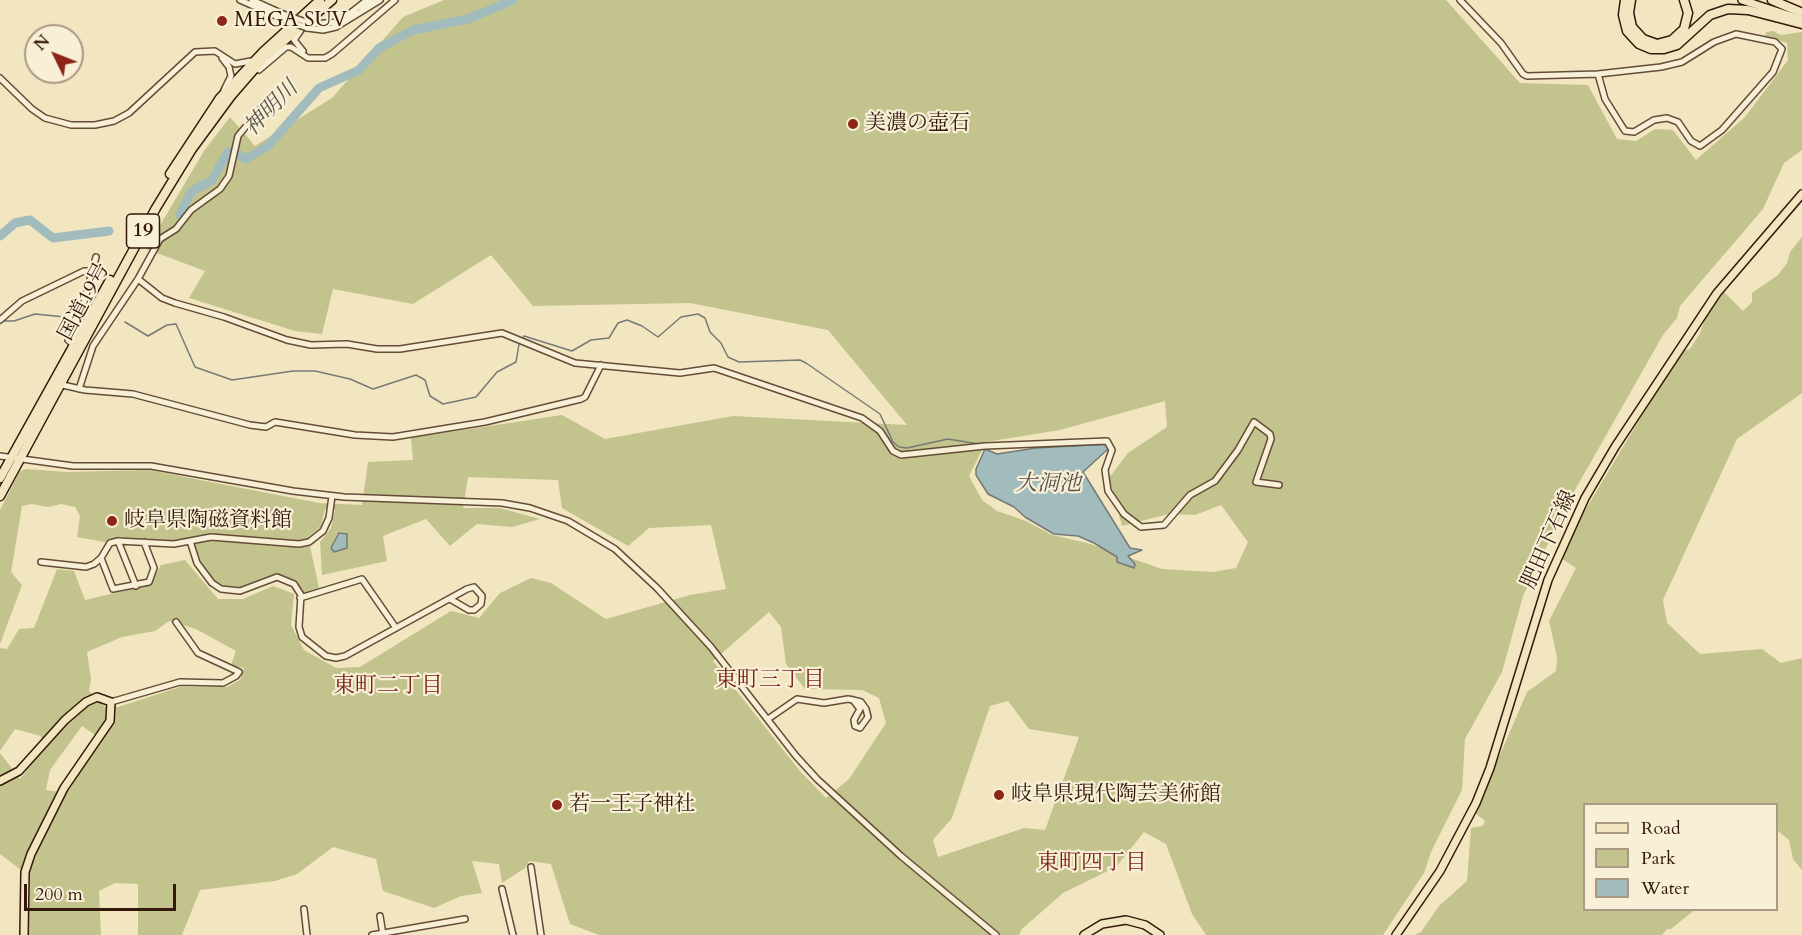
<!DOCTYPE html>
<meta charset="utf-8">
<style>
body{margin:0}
#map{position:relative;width:1802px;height:935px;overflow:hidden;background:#f2e6c0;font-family:Cardo,serif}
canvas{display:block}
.legend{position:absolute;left:1583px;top:803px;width:195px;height:108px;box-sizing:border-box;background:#f7efd6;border:2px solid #a99985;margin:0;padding:8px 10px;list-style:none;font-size:18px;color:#34180b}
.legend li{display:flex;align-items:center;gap:12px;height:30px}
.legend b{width:30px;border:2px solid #a99985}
.north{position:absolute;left:24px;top:24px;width:60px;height:60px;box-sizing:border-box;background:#f7efd6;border:2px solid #a99985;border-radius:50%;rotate:313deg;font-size:16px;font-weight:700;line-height:24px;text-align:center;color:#34180b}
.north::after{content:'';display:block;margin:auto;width:21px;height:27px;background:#8f2418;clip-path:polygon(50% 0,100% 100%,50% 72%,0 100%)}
.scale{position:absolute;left:24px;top:884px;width:152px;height:27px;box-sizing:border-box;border:3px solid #34180b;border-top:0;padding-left:8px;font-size:18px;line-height:21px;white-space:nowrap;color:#34180b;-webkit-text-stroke:4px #f7efd6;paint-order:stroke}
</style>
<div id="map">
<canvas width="1802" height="935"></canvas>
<ul class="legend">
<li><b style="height:8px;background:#f2e6c0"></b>Road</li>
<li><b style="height:16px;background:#c2c38d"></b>Park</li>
<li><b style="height:16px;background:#a2bcbe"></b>Water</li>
</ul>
<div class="north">N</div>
<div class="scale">200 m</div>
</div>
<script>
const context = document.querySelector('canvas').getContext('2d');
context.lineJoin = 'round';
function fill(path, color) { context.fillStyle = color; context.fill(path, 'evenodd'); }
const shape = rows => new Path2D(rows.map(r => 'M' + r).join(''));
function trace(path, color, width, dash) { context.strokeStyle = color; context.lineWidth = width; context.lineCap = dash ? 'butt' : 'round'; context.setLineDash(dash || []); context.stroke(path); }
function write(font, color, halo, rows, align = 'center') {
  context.font = font + ' Cardo,"Noto Serif JP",serif'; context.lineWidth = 4.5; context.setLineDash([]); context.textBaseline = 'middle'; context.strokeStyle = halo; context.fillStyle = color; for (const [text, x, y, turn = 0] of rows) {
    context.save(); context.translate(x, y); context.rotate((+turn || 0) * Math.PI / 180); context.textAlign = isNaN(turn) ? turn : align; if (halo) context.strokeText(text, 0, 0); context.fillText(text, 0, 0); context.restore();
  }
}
const green = shape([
 [444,0,1446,0,1520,83,1588,85,1617,139,1636,141,1655,129,1673,130,1696,160,1745,117,1788,60,1787,43,1765,36,1766,32,1773,31,1781,35,1802,32,1802,150,1784,163,1763,209,1680,306,1677,318,1663,335,1567,504,1523,596,1502,672,1465,739,1462,790,1431,852,1424,873,1383,935,1206,935,1192,914,1166,844,1144,832,1116,867,1063,893,1022,929,1019,935,599,935,570,924,551,864,529,861,525,868,502,883,499,864,472,861,482,893,461,896,434,908,383,891,376,859,333,847,297,874,275,881,200,890,182,935,138,935,138,884,115,883,99,891,101,935,29,935,29,876,0,854,0,753,20,779,42,751,41,736,15,729,0,751,0,648,7,649,19,629,34,628,57,569,74,571,85,600,149,585,161,565,185,560,218,599,243,599,273,586,294,594,291,625,304,650,336,668,360,667,451,611,479,618,500,593,531,578,551,583,606,619,690,595,726,589,711,525,649,528,628,546,562,508,558,480,468,477,463,508,500,508,540,519,512,527,477,524,450,546,426,519,383,536,387,561,322,575,320,542,331,528,335,510,325,509,321,526,308,537,320,592,300,598,298,588,277,577,240,591,221,589,197,563,190,541,110,543,77,537,80,516,75,507,61,504,48,507,32,504,22,506,11,572,22,585,0,644,0,510,20,471,26,469,67,472,149,470,319,503,362,505,368,462,413,460,411,438,562,415,605,439,733,416,907,425,828,330,690,303,533,306,491,255,413,304,333,289,322,334,295,331,189,298,205,271,146,249,204,151,230,117,255,146,332,98,403,17],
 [1165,401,1167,427,1128,453,1109,478,1122,526,1169,514,1195,515,1221,505,1248,542,1236,568,1213,572,1162,569,1087,543,1052,535,1026,521,997,511,982,500,969,476,986,442,1060,430],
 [769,612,781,627,786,664,805,689,862,690,879,698,886,723,849,779,826,798,799,770,713,661],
 [169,621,196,629,236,651,231,665,244,668,240,680,227,687,180,687,118,707,106,708,89,691,91,679,87,652,122,637,155,631],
 [1008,701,1029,729,1079,737,1045,830,1024,828,938,857,933,840,952,818,990,706],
 [82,726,101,739,67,793,46,790,50,770],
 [1802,237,1802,393,1737,439,1663,600,1667,623,1700,654,1762,649,1781,663,1802,658,1802,870,1793,859,1789,840,1777,830,1776,804,1584,804,1584,910,1694,910,1693,911,1671,929,1667,929,1662,935,1414,935,1421,932,1439,906,1467,881,1471,828,1483,826,1485,821,1475,813,1527,692,1556,671,1557,657,1549,621,1576,568,1561,558,1575,527,1680,352,1690,349,1700,333,1709,308,1722,290,1743,311,1752,302,1752,293,1778,275,1787,263,1790,252]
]);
const water = shape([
 [1108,444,1108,449,1083,472,1130,548,1142,550,1128,556,1135,564,1134,568,1117,562,1117,557,1094,543,1078,536,1054,534,1025,517,1014,507,988,494,976,475,976,469,985,449,997,454,1036,448,1108,444],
 [339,533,347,534,347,548,334,552,331,548,339,533]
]);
const stream = shape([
 [1,321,14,321,35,314,65,317],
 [125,322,148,336,167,325,176,324,195,367,232,380,293,371,315,371,350,379,373,389,416,375,425,380,430,396,443,404,476,397,497,372,516,362,519,344,524,336,572,351,591,340,609,338,618,323,627,320,642,326,658,337,681,317,698,314,705,318,710,332,721,343,728,357,739,362,800,360,806,363,880,414,893,442,899,447,907,448,948,439,979,444]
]);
const river = shape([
 [180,215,191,192,212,180,228,152,232,151,246,159,268,146,319,88,359,70,379,48,413,30,468,19,513,0],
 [0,236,15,223,24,221,30,220,53,238,109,231]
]);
const minor = shape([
 [240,0,283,19],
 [252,0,283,14],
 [1460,0,1501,43,1523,74,1527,76,1598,74,1661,67,1682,62,1714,42,1736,34,1775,42,1782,49,1773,72,1722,130,1700,146,1691,141,1678,122,1667,118,1654,120,1634,132,1625,131,1605,99,1598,74],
 [362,9,373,0],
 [312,24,339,22,367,0],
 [307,28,323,30,336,27,380,0],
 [301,30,294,40,303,51],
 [222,58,229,67,231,76,224,90],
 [259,70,286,47,291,47,308,58,325,58,332,54,395,0],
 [0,78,32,109,45,118,71,125,95,125,114,121,129,113,195,52,215,51,235,64,251,61],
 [138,279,162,298,175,303,224,317,287,340,311,345,347,344,377,349,400,349,502,333,575,363,680,373,714,368,862,418,880,431,893,451,901,455,985,446,1107,441,1112,450,1105,470,1108,491,1124,514,1141,527,1164,525,1190,495,1215,481,1238,450,1254,422,1270,434,1271,439,1256,482,1279,485],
 [0,320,22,301,84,271,91,271],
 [74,345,68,340,83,306,96,257],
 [58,384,85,390,133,394,250,425,266,427,275,422,355,435,393,437,485,422,581,399,585,397,601,365],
 [79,389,93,346,138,279,160,239,176,229,191,210,220,189,229,176,238,136,267,101],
 [0,456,73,466,151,466,293,491,344,497,502,503,530,508,568,521,615,549,657,588,711,647,796,756,817,779,901,856,996,935],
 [118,541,136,586],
 [190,541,197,563,212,583,221,589,240,591,277,577,294,584,301,595,299,627,302,637,326,656,336,658,345,656,467,589,474,587,482,596,481,604,474,610,469,610,450,599],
 [101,558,113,589,149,582,154,568,144,542],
 [41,562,86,567,94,564,101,558,110,543,118,541,174,544,211,537,299,544,309,542,323,531,329,518,332,496],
 [300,598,362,579,396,628],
 [111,702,180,682,223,683,236,676,239,672,198,653,176,622],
 [768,719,797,699,824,703,848,699,853,700,861,702,866,709,868,717,860,728,855,726,854,720,860,709,853,700],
 [531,867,541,935],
 [502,889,513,935],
 [304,909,307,935],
 [380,916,383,935],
 [372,935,465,919]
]);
const major = shape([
 [1742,0,1802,20],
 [0,781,19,771,65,720,86,702,97,697,111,702,110,721,64,788,31,854,25,872,24,935],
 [1084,935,1102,924,1126,920,1145,925,1160,935],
 [1396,935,1440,871,1476,803,1490,768,1548,580,1585,498,1615,447,1717,293,1802,194]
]);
const highway = shape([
 [1625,0,1623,15,1627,31,1639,44,1651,49,1664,49,1677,45,1710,15,1728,9,1748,10,1802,24],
 [1631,0,1629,13,1632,27,1643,39,1657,44,1672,40,1684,29,1688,13,1684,0],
 [1772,0,1800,12],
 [170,174,220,98,263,52,320,0],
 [0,478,110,280],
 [0,496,156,208,192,149,231,96,264,58,332,0]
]);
const minorBridge = shape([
 [283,14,312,24],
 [283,19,307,28]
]);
const markers = [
 [222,21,6,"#8f2418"],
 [853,124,6,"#8f2418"],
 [112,521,6,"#8f2418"],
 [999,795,6,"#8f2418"],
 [557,805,6,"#8f2418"]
];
const shields = [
 [143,231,33]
];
const shieldNames = [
 ["19",143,231]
];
const poiNames = [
 ["MEGA SUV",234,21],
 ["美濃の壺石",865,124],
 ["岐阜県陶磁資料館",124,521],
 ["岐阜県現代陶芸美術館",1011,795],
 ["若一王子神社",569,805]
];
const streetNames = [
 ["国道19号",85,302,-62],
 ["肥田下石線",1550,540,-66]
];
const waterNames = [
 ["神明川",272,109,-46],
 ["大洞池",1048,485]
];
const neighbourhoodNames = [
 ["東町三丁目",770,681],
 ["東町二丁目",388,687],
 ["東町四丁目",1092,864]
];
fill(green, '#c2c38d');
fill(water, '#a2bcbe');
trace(water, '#767a76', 1.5);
trace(stream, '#767a76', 1.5);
trace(river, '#a2bcbe', 9);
trace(minor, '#644c38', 8);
trace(major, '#34180b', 10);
trace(highway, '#34180b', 11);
trace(minor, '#f7efd6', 5);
trace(major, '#f2e6c0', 7);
trace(highway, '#f2e6c0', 8);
trace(minorBridge, '#644c38', 8, []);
trace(minorBridge, '#f7efd6', 5);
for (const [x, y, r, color] of markers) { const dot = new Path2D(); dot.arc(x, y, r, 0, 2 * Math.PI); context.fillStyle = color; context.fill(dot); trace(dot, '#f7efd6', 2); }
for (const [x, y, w] of shields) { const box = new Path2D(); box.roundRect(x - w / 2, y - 17, w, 34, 4.5); context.fillStyle = '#f7efd6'; context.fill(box); trace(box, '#34180b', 1.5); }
write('bold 20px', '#34180b', null, shieldNames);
write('21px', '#34180b', '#f7efd6', poiNames, 'left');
write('21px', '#34180b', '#f7efd6', streetNames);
write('italic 22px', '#5a514a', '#f7efd6', waterNames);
write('22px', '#7a1f14', '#f7efd6', neighbourhoodNames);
</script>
